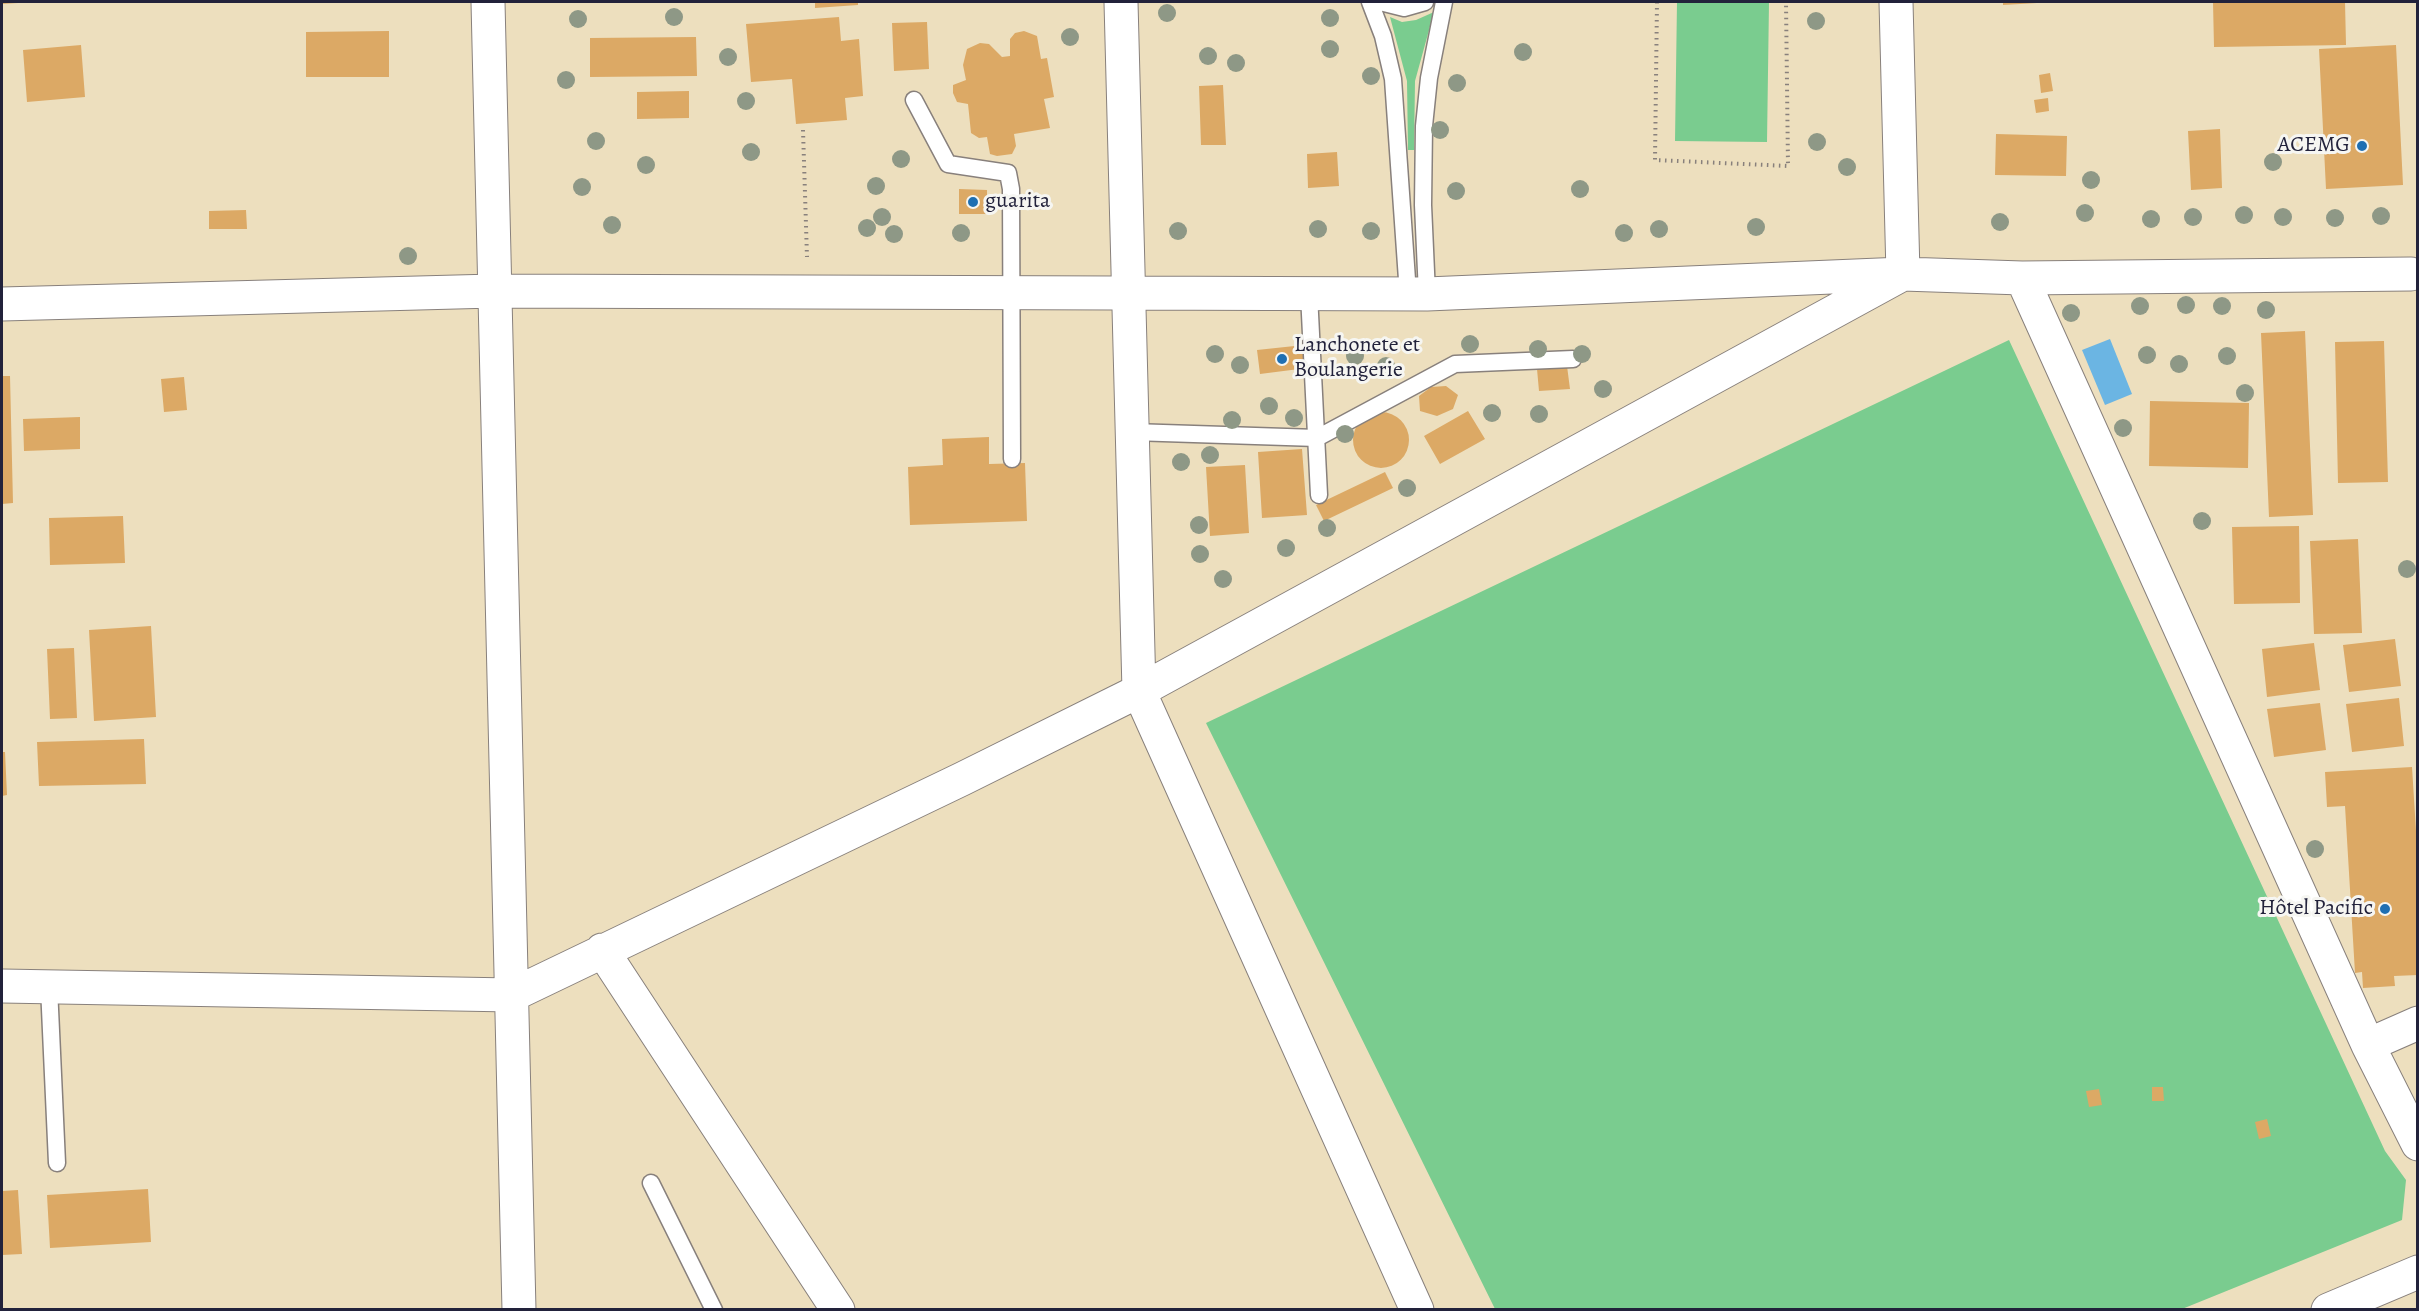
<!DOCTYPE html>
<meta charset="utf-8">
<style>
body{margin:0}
#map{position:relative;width:2419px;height:1311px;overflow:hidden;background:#eddfbe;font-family:Alegreya,serif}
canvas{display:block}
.frame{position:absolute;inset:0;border:3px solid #22223b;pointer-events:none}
</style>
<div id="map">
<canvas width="2419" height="1311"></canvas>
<div class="frame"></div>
</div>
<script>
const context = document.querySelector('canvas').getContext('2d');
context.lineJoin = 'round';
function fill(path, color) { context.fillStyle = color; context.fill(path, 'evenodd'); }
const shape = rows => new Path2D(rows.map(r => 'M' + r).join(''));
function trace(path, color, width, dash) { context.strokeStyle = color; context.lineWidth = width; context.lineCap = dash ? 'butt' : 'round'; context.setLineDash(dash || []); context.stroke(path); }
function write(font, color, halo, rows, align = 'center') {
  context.font = font + ' Alegreya,serif'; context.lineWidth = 6; context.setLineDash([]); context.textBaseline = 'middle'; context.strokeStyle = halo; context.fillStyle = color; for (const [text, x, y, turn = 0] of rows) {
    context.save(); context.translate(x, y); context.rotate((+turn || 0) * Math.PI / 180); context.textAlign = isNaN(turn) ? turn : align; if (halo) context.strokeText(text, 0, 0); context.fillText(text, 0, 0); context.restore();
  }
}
const green = shape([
 [1677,2,1769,2,1767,142,1675,141],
 [1434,12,1415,81,1414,150,1408,150,1407,81,1390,17,1402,22,1416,20],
 [2009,340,2385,1151,2406,1180,2402,1220,2182,1309,1495,1309,1206,723]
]);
const water = shape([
 [2110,339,2132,394,2105,405,2082,350]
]);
const building = shape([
 [2,2,17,2,18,3,2,4],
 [815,2,858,2,858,5,815,8],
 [2003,2,2037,2,2037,3,2003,5],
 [2213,2,2345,2,2346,45,2214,47],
 [839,17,841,41,859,39,863,96,845,98,847,120,796,124,792,79,751,82,746,24],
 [927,22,929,69,894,71,892,23],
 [389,31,389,77,306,77,306,32],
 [1024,31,1037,36,1041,59,1047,58,1054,97,1044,99,1050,128,1014,134,1016,146,1012,154,997,156,990,154,987,137,979,138,971,133,968,104,957,102,953,93,953,85,966,80,963,65,967,49,980,43,989,44,1002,57,1010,56,1010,39,1015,33],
 [696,37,697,76,590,77,590,38],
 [81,45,85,97,27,102,23,50],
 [2396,45,2403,185,2326,189,2319,49],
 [2050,73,2053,91,2041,93,2039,75],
 [1223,85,1226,145,1201,145,1199,86],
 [689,91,689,118,637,119,637,92],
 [2048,98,2049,111,2036,113,2034,100],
 [2220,129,2222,188,2191,190,2188,131],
 [1996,134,2067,136,2066,176,1995,175],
 [1337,152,1339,186,1308,188,1307,154],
 [959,189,987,190,987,214,959,214],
 [246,210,247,229,209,229,209,211],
 [2305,331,2313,515,2269,517,2261,333],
 [2384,341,2388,482,2338,483,2335,342],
 [1304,345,1307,368,1260,374,1257,350],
 [1567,366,1570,389,1539,391,1537,369],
 [2,376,10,376,13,503,2,504],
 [184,377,187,410,164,412,161,379],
 [1446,386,1458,395,1453,409,1437,416,1420,411,1419,396,1431,387],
 [2150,401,2249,403,2248,468,2149,466],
 [1468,411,1485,439,1440,464,1424,436],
 '1353 440a28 28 0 1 1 56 0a28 28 0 1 1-56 0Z',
 [80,417,80,449,24,451,23,419],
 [989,437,989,464,1025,463,1027,521,910,525,908,467,943,465,942,439],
 [1302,449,1307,515,1262,518,1258,452],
 [1245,465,1249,533,1210,536,1206,467],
 [1385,472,1393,488,1324,521,1316,505],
 [123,516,125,563,50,565,49,518],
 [2299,526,2300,603,2234,604,2232,527],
 [2358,539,2362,633,2314,634,2310,541],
 [151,626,156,717,94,721,89,630],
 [2395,639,2401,686,2349,692,2343,645],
 [2314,643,2320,690,2267,697,2262,649],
 [74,648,77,718,50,719,47,649],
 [2399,698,2404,746,2352,752,2346,704],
 [2320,703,2326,750,2274,757,2267,709],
 [144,739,146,784,39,786,37,742],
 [2,752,5,752,7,795,2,796],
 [2412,767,2418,863,2418,975,2394,976,2395,986,2363,988,2362,972,2355,973,2345,806,2327,807,2325,772],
 [2152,1087,2163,1087,2164,1101,2152,1101],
 [2099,1089,2102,1105,2089,1107,2086,1091],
 [2267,1119,2271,1136,2259,1139,2255,1122],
 [148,1189,151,1242,50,1248,47,1195],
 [18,1190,22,1254,2,1255,2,1191]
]);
const path = shape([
 [1657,2,1655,160,1788,166,1786,2],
 [803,130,807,257]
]);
const lane = shape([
 [1370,2,1383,36,1393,79,1408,294],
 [1380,2,1404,8,1425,2],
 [914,100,948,164,1008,173,1011,189,1012,459],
 [1309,294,1319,495],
 [1427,294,1423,205,1424,126,1429,78,1444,2],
 [1132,432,1317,438,1455,364,1573,359],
 [49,987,57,1163],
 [651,1183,714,1310]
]);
const street = shape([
 [488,2,519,1310],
 [1121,2,1139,691,1417,1310],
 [2022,278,2368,1045,2418,1144],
 [2,304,494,291,1427,294,1903,274,1896,2],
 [602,950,838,1310],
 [2,986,512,995,962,779,1139,691,1903,274,2022,278,2411,274],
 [2368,1045,2418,1023]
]);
const highway = shape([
 [2328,1310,2418,1272]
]);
const trees = [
 [1167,13],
 [674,17],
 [1330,18],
 [578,19],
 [1816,21],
 [1070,37],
 [1330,49],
 [1523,52],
 [1208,56],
 [728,57],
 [1236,63],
 [1371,76],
 [566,80],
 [1457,83],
 [746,101],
 [1440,130],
 [596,141],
 [1817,142],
 [751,152],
 [901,159],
 [2273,162],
 [646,165],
 [1847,167],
 [2091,180],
 [876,186],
 [582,187],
 [1580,189],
 [1456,191],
 [2085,213],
 [2244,215],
 [2381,216],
 [882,217],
 [2193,217],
 [2283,217],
 [2335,218],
 [2151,219],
 [2000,222],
 [612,225],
 [1756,227],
 [867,228],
 [1318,229],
 [1659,229],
 [1178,231],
 [1371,231],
 [961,233],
 [1624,233],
 [894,234],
 [408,256],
 [2186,305],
 [2140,306],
 [2222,306],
 [2266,310],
 [2071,313],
 [1470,344],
 [1538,349],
 [1215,354],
 [1582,354],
 [2147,355],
 [1355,356],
 [2227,356],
 [2179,364],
 [1240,365],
 [1386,366],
 [1603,389],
 [2245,393],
 [1269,406],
 [1492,413],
 [1539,414],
 [1294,418],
 [1232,420],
 [2123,428],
 [1345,434],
 [1210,455],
 [1181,462],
 [1407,488],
 [2202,521],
 [1199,525],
 [1327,528],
 [1286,548],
 [1200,554],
 [2407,569],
 [1223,579],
 [2315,849]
];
const markers = [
 [2362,146,6,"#1f6fb2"],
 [973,202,6,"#1f6fb2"],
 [1282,359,6,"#1f6fb2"],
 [2385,909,6,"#1f6fb2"]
];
const poiNames = [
 ["ACEMG",2350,146],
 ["guarita",985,202,"left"],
 ["Lanchonete et",1294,346,"left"],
 ["Boulangerie",1294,371,"left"],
 ["Hôtel Pacific",2373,909]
];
fill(green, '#7acc8f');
fill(water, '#6bb5e3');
fill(building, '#dca965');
trace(lane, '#88807c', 19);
trace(street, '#88807c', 35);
trace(highway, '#88807c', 35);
trace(path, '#88807c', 4, [1.5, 4.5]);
trace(lane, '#fff', 16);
trace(street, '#fff', 33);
trace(highway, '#fff', 33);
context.fillStyle = '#8e9886';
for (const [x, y] of trees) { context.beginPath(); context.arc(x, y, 9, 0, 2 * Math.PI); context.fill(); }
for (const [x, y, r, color] of markers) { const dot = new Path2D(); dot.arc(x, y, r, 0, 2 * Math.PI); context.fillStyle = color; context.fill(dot); trace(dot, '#f6f6f2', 2); }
write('22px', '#22223b', '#f6f6f2', poiNames, 'right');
</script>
